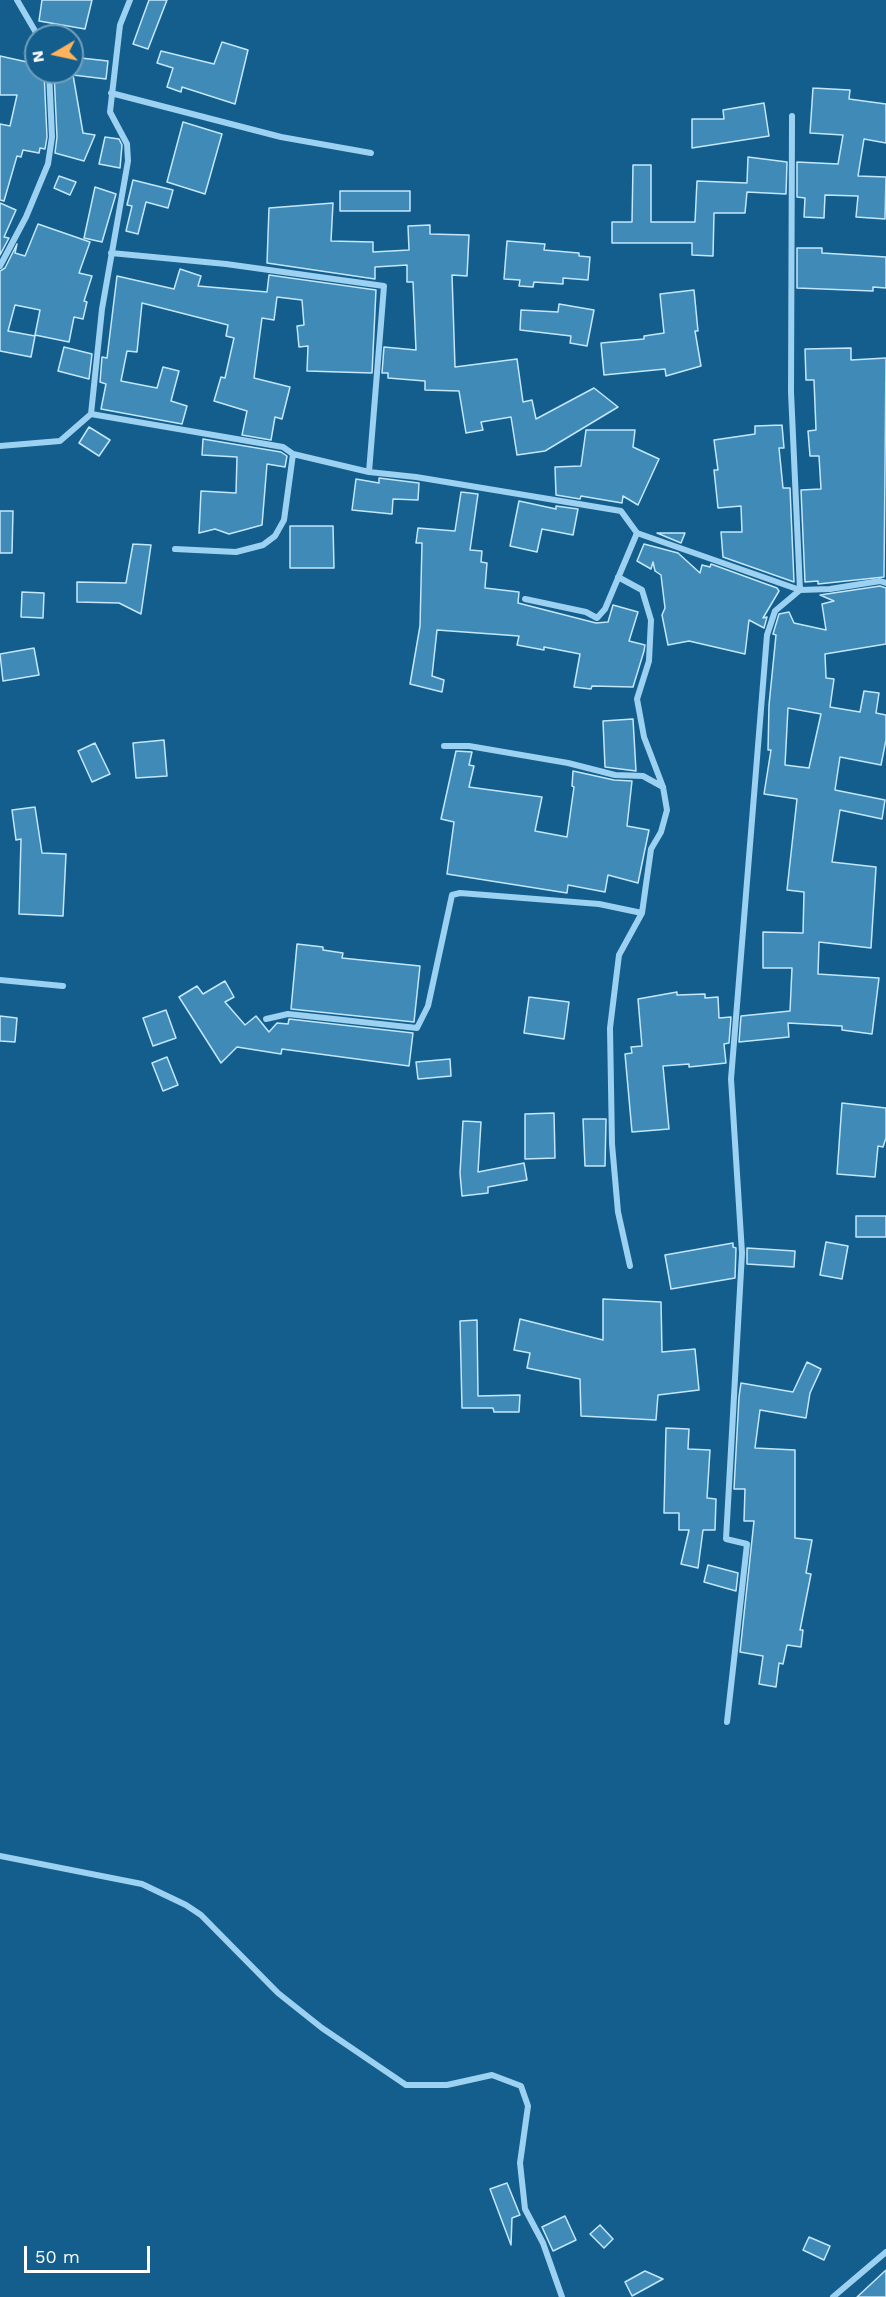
<!DOCTYPE html>
<style>
body{margin:0}
#map{position:relative;width:886px;height:2297px;overflow:hidden;background:#135e8d;font-family:"Work Sans",sans-serif}
canvas{display:block}
.north{position:absolute;left:24px;top:24px;width:60px;height:60px;box-sizing:border-box;background:#135e8d;border:2px solid #719ebb;border-radius:50%;rotate:261deg;font-size:16px;font-weight:700;line-height:24px;text-align:center;color:#fff}
.north::after{content:'';display:block;margin:auto;width:21px;height:27px;background:#ffb35c;clip-path:polygon(50% 0,100% 100%,50% 72%,0 100%)}
.scale{position:absolute;left:24px;top:2246px;width:126px;height:27px;box-sizing:border-box;border:3px solid #fff;border-top:0;padding-left:8px;font-size:18px;line-height:21px;white-space:nowrap;color:#fff;-webkit-text-stroke:4px #135e8d;paint-order:stroke}
</style>
<div id="map">
<canvas width="886" height="2297"></canvas>
<div class="north">N</div>
<div class="scale">50 m</div>
</div>
<script>
const context = document.querySelector('canvas').getContext('2d');
context.lineJoin = 'round';
function fill(path, color) { context.fillStyle = color; context.fill(path, 'evenodd'); }
const shape = rows => new Path2D(rows.map(r => 'M' + r).join(''));
function trace(path, color, width, dash) { context.strokeStyle = color; context.lineWidth = width; context.lineCap = dash ? 'butt' : 'round'; context.setLineDash(dash || []); context.stroke(path); }
const building = shape([
 [42,0,92,0,85,29,39,21,42,0],
 [149,0,167,0,148,49,133,44,149,0],
 [222,42,248,50,235,104,182,87,181,92,167,87,173,68,157,63,161,51,214,64,222,42],
 [0,56,27,62,36,59,36,72,44,72,47,137,45,149,40,148,39,153,23,150,21,157,17,156,4,201,0,200,0,124,10,126,17,95,0,95,0,56],
 [72,57,108,61,106,79,73,75,83,133,95,135,84,161,55,153,57,137,54,72,72,72,72,57],
 [813,88,850,90,849,99,886,104,886,143,864,139,858,176,886,177,885,219,856,217,858,196,825,195,824,218,804,217,805,198,797,197,797,162,838,164,843,135,810,133,813,88],
 [764,103,769,136,692,148,692,119,724,119,723,110,764,103],
 [183,122,222,134,205,194,167,182,183,122],
 [105,137,119,139,122,145,120,168,99,164,105,137],
 [748,157,787,162,786,194,747,192,745,213,714,213,713,256,692,255,692,243,612,243,612,222,632,222,633,165,651,165,651,222,695,222,697,181,747,183,748,157],
 [59,176,76,182,70,195,54,188,59,176],
 [133,180,173,190,168,208,146,202,138,234,126,231,132,206,127,205,133,180],
 [95,187,116,194,102,242,84,238,95,187],
 [340,191,410,191,410,211,340,211,340,191],
 [0,203,16,210,4,237,9,238,0,255,0,203],
 [333,203,331,241,373,242,373,252,409,250,408,226,430,225,430,234,469,235,467,276,452,275,455,367,517,359,523,402,532,400,536,419,594,388,618,407,545,451,517,455,511,417,481,422,483,430,466,433,459,391,425,390,425,381,388,378,388,373,382,373,384,347,416,350,413,282,407,282,407,265,375,267,375,279,267,263,269,208,333,203],
 [38,224,90,242,79,273,92,276,84,301,87,302,83,319,74,317,69,342,35,335,40,310,15,305,8,331,35,336,31,357,0,351,0,271,5,268,17,244,15,253,25,256,38,224],
 [507,241,545,244,544,250,579,253,579,256,590,257,588,280,563,278,563,284,534,282,533,287,519,286,520,280,504,279,507,241],
 [797,248,822,248,822,253,886,257,886,288,873,287,873,291,797,288,797,248],
 [180,269,201,276,198,286,267,292,269,275,376,290,372,373,307,371,308,346,299,347,297,326,304,325,302,300,277,297,274,320,262,318,254,378,290,387,282,419,275,417,271,440,242,435,247,411,214,401,221,377,225,378,234,338,226,336,228,325,142,303,137,352,127,351,121,381,157,388,163,367,179,371,171,401,187,406,182,424,101,409,106,384,100,382,102,357,107,358,117,276,174,289,180,269],
 [694,290,698,331,695,331,701,366,666,376,665,369,604,375,601,343,644,339,644,336,664,333,660,294,694,290],
 [559,304,594,310,587,346,570,343,571,336,520,330,521,310,558,312,559,304],
 [64,347,92,354,89,379,58,371,64,347],
 [851,348,851,360,886,358,884,577,818,584,818,581,805,582,801,490,821,489,819,456,810,456,808,431,816,430,814,380,806,380,805,349,851,348],
 [782,425,784,448,779,448,783,488,790,488,794,582,723,557,721,532,742,532,741,506,718,508,714,470,718,470,714,440,755,434,755,426,782,425],
 [89,427,110,440,99,456,79,443,89,427],
 [586,430,635,430,633,447,659,459,638,505,623,496,622,503,581,496,580,499,556,495,555,467,581,466,586,430],
 [203,439,281,452,287,456,285,467,267,464,262,525,229,534,215,529,199,533,201,491,236,493,237,457,202,455,203,439],
 [379,478,419,483,418,500,393,499,392,514,352,510,356,479,379,483,379,478],
 [461,492,478,494,470,550,482,551,481,562,487,563,485,588,519,592,518,603,596,623,608,622,613,605,638,612,629,641,645,645,644,651,633,687,592,686,591,689,574,687,580,654,544,647,544,650,517,645,519,636,437,630,432,676,444,680,442,692,410,684,420,626,422,543,416,543,418,528,455,531,461,492],
 [519,501,556,509,556,506,578,509,573,535,542,529,537,552,510,546,519,501],
 [0,511,13,511,12,553,0,553,0,511],
 [290,526,333,526,334,568,290,568,290,526],
 [657,533,685,533,681,543,657,533],
 [133,544,151,545,141,614,119,603,77,602,77,582,126,583,133,544],
 [644,544,678,553,700,573,702,565,710,567,711,564,777,588,779,591,763,618,767,617,764,628,749,620,745,654,689,641,668,645,662,615,665,608,661,575,655,571,653,562,651,569,637,561,644,544],
 [880,586,886,588,886,644,825,654,826,678,834,679,830,707,860,712,864,691,879,693,876,713,886,715,886,740,881,765,840,757,835,790,885,800,882,819,840,810,832,862,876,867,871,948,819,942,818,974,879,978,872,1034,842,1030,842,1026,788,1023,789,1037,739,1042,741,1016,790,1011,792,968,763,968,763,932,803,933,804,892,787,890,797,799,764,794,771,750,768,750,769,705,776,635,773,634,779,614,789,612,794,623,826,630,822,604,834,601,820,595,880,586],
 [788,708,821,714,809,768,785,765,788,708],
 [22,592,44,593,43,618,21,617,22,592],
 [34,648,39,675,3,681,0,654,34,648],
 [633,719,636,771,605,767,603,721,633,719],
 [164,740,167,776,136,778,133,743,164,740],
 [95,743,110,774,92,782,78,751,95,743],
 [456,751,472,752,469,765,474,766,469,787,542,797,535,831,567,837,574,787,572,786,573,771,614,780,632,781,627,826,649,830,638,883,608,875,605,892,568,885,567,893,447,874,454,822,441,819,456,751],
 [35,807,42,853,66,854,63,916,19,914,21,839,16,840,12,810,35,807],
 [297,944,323,947,323,950,343,953,342,958,420,966,414,1022,291,1009,297,944],
 [225,981,234,997,225,1002,245,1025,256,1016,269,1032,277,1023,288,1024,289,1019,413,1033,409,1066,282,1049,281,1054,237,1047,221,1063,179,997,197,986,203,994,225,981],
 [677,992,677,995,705,994,705,998,718,997,719,1018,731,1017,729,1043,724,1044,726,1063,689,1067,689,1064,663,1066,669,1129,632,1132,625,1054,632,1053,631,1047,642,1046,638,999,677,992],
 [529,997,569,1002,564,1039,524,1033,529,997],
 [166,1010,176,1038,153,1046,143,1018,166,1010],
 [0,1016,17,1018,15,1042,0,1041,0,1016],
 [167,1057,178,1085,163,1091,152,1063,167,1057],
 [450,1059,451,1076,418,1079,416,1062,450,1059],
 [842,1103,886,1108,886,1138,883,1147,878,1146,875,1177,837,1174,842,1103],
 [554,1113,555,1158,525,1159,525,1114,554,1113],
 [583,1119,606,1119,605,1166,585,1166,583,1119],
 [463,1121,481,1122,478,1172,524,1163,527,1180,488,1187,488,1193,462,1196,460,1173,463,1121],
 [856,1216,886,1216,886,1237,856,1237,856,1216],
 [826,1242,848,1246,842,1279,820,1275,826,1242],
 [733,1243,733,1247,736,1248,735,1278,671,1289,665,1255,733,1243],
 [747,1248,795,1251,794,1267,747,1264,747,1248],
 [603,1299,661,1302,662,1352,695,1349,699,1390,658,1395,656,1420,581,1416,580,1379,527,1368,530,1353,514,1350,520,1319,603,1340,603,1299],
 [477,1320,478,1396,520,1395,519,1412,494,1412,493,1408,462,1408,460,1321,477,1320],
 [807,1362,821,1369,810,1393,806,1418,760,1410,755,1448,795,1450,795,1538,812,1540,806,1573,811,1574,800,1630,803,1630,801,1647,787,1645,783,1664,779,1663,776,1687,759,1684,763,1656,740,1652,754,1521,744,1521,745,1489,734,1489,739,1397,741,1383,793,1392,807,1362],
 [666,1428,689,1429,688,1449,710,1450,707,1498,716,1499,715,1530,703,1530,698,1568,681,1564,689,1530,679,1530,679,1513,664,1513,666,1428],
 [708,1565,738,1573,736,1591,704,1582,708,1565],
 [507,2183,520,2215,512,2218,511,2245,490,2189,507,2183],
 [565,2216,576,2240,553,2251,542,2227,565,2216],
 [600,2225,613,2239,604,2248,590,2234,600,2225],
 [809,2237,830,2246,824,2260,803,2250,809,2237],
 [886,2270,886,2297,857,2297,886,2270],
 [645,2271,663,2279,632,2296,625,2282,645,2271]
]);
const minor = shape([
 [17,0,38,36],
 [111,93,281,137,371,153],
 [111,253,226,264,384,286,369,472],
 [0,266,26,217,48,164,52,137,49,72],
 [91,414,102,309,128,161,127,144,110,112,120,25,130,0],
 [0,446,60,441,91,414,283,447,293,454,369,472,416,477,621,511,637,533,800,590,830,589,880,581,886,583],
 [175,549,236,552,263,545,275,536,284,520,293,454],
 [618,577,642,590,651,620,649,661,637,699,644,737,663,787,667,810,661,832,651,849,642,913,619,955,610,1028,612,1144,618,1212,630,1266],
 [525,599,586,612,597,618,605,609,637,533],
 [444,746,469,746,568,763,615,775,643,776,663,787],
 [0,980,63,986],
 [266,1019,288,1014,417,1028,428,1006,452,895,460,893,599,904,642,913],
 [727,1722,747,1544,726,1539,742,1253,731,1079,767,635,775,611,800,590,791,392,792,116],
 [0,1856,142,1884,186,1905,201,1915,278,1993,322,2028,406,2085,447,2085,492,2075,521,2086,528,2106,520,2163,525,2209,543,2243,562,2297],
 [833,2297,886,2252]
]);
fill(building, '#408ab8');
trace(building, '#c3e7fc', 1.5);
trace(minor, '#9cd1f1', 6);
</script>
